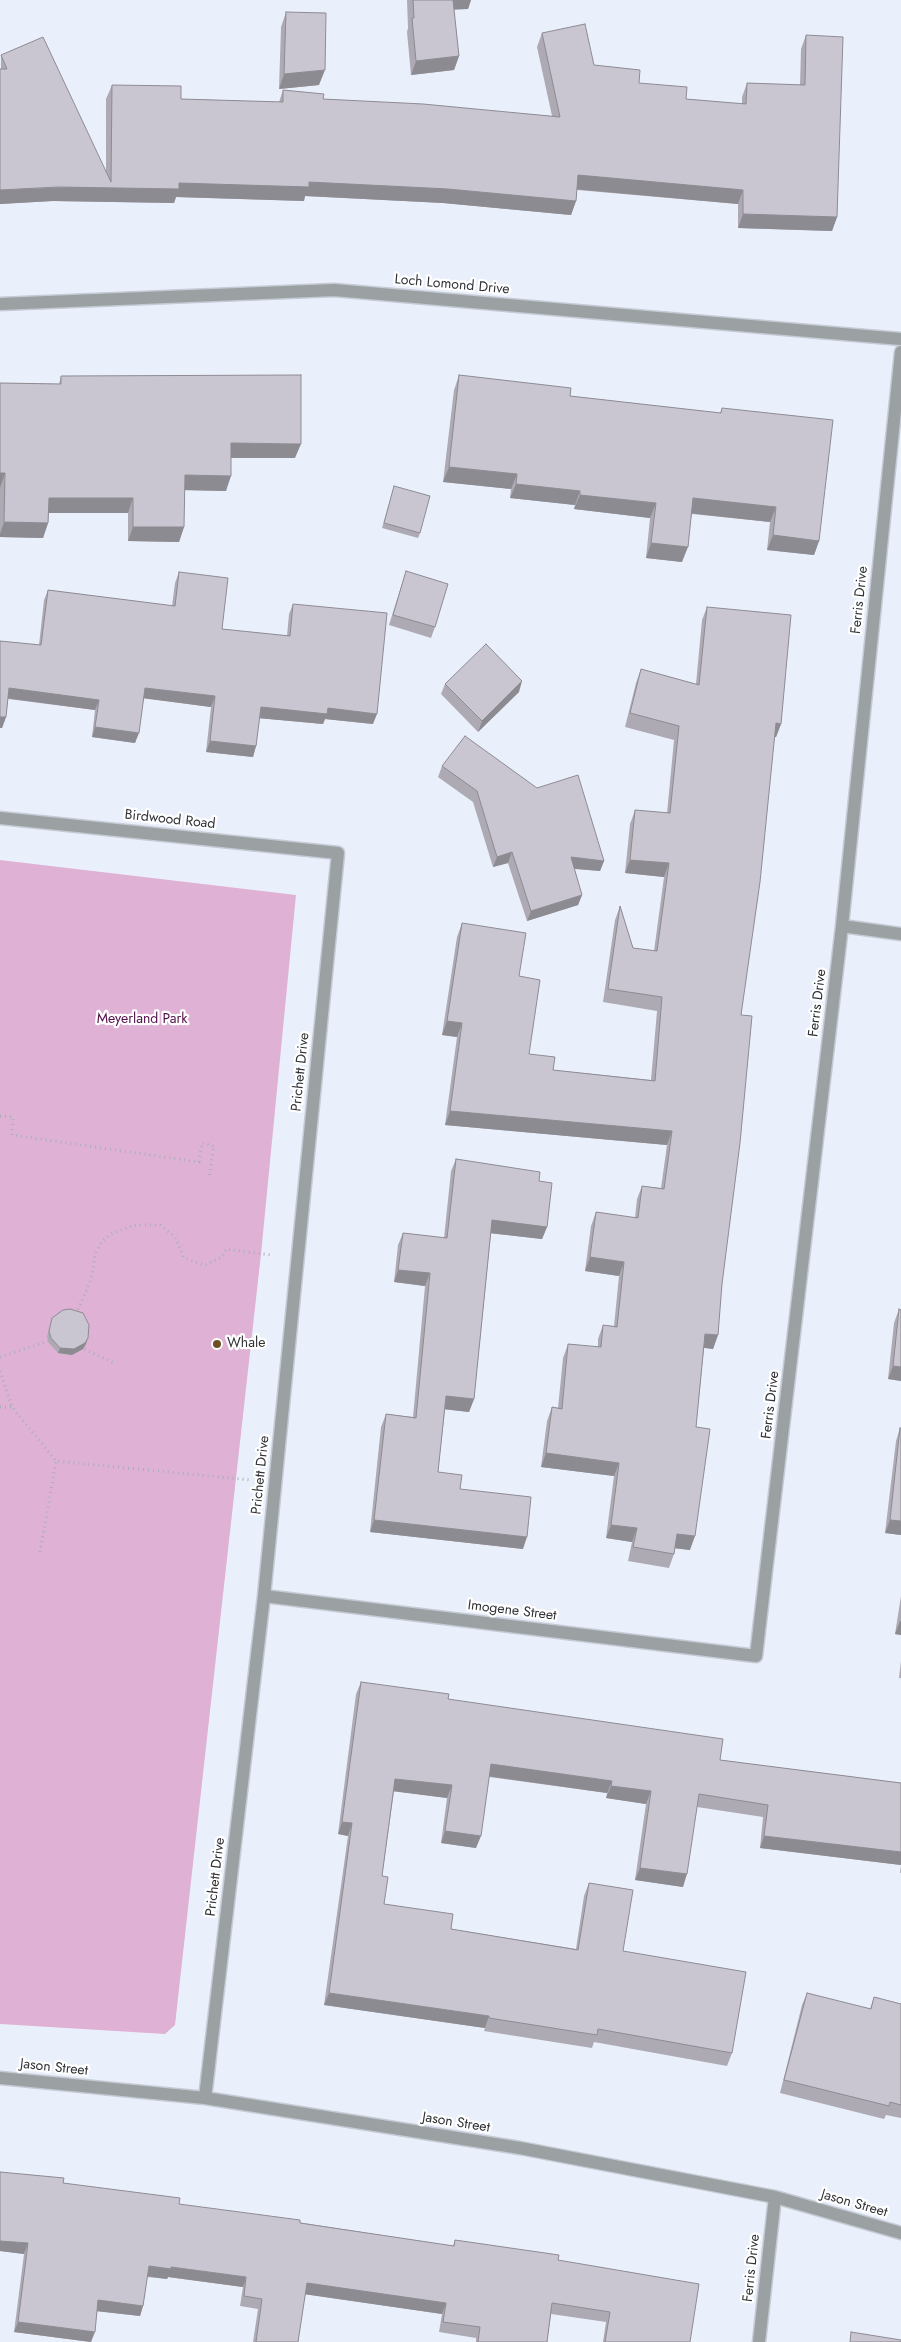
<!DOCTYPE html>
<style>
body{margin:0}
canvas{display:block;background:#eaf0fb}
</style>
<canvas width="901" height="2342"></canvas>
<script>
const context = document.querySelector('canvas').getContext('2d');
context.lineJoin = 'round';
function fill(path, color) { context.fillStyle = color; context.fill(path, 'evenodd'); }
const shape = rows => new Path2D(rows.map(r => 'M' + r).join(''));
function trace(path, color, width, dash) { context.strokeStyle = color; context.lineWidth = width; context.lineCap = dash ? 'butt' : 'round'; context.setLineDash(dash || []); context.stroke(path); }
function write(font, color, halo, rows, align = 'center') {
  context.font = font + ' Jost,sans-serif'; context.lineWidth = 4.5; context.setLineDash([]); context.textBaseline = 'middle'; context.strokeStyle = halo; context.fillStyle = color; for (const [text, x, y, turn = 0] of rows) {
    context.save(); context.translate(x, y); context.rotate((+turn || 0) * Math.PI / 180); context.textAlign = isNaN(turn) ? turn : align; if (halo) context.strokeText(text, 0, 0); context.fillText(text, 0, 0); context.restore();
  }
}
const green = shape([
 [0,860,296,895,261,1254,175,2025,165,2034,0,2024]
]);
const path = shape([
 [0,1116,13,1117,12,1135,199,1162,202,1143,214,1146,209,1178],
 [76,1314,89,1284,93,1271,95,1255,102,1241,111,1234,134,1225,160,1225,175,1237,184,1258,205,1265,222,1257,226,1249,271,1255],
 [80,1347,116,1364],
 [0,1357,52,1340],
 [0,1371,12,1407,56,1461,250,1480],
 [0,1407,12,1407],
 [40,1552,56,1461]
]);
const street = shape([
 [0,304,334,290,901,339],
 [0,818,338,853,264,1596,205,2098],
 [842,926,901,934],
 [264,1596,756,1656,842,926,901,352],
 [0,2078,205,2098,520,2148,775,2197,901,2233],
 [759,2342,775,2197]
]);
const wall = shape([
 [407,0,471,0,468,9,454,9,459,56,454,70,411,75,407,32,408,28],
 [286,12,319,85,279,89,281,27],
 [542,33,594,65,639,83,686,99,742,104,742,97,747,83,800,85,801,49,806,35,837,217,832,231,738,228,738,204,577,190,576,201,571,215,443,203,305,196,304,201,176,197,174,203,53,201,0,204,1,55,106,171,106,99,112,85,181,99,279,102,283,90,323,99,552,116,537,47],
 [459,375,570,396,720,413,722,408,819,541,814,555,767,550,770,522,692,514,682,562,646,558,650,518,574,509,575,505,510,498,511,489,443,482,454,390],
 [61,376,295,458,231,458,226,491,184,490,184,527,179,542,128,541,128,513,49,513,48,523,43,538,0,537,0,383,59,384],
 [394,486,420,533,418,538,382,528],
 [406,571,435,627,431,638,389,625],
 [179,572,222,629,287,636,289,614,293,604,373,724,325,719,323,724,259,718,256,746,253,757,206,752,211,707,144,698,135,743,92,737,95,710,8,699,6,717,2,728,0,728,0,641,39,645,44,600,48,590,172,606,175,583],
 [707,607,781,724,776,737,774,737,741,1015,718,1335,713,1349,704,1348,696,1427,690,1550,675,1548,674,1554,669,1568,628,1561,632,1542,606,1538,614,1476,541,1467,547,1421,552,1407,558,1408,563,1358,568,1344,598,1347,598,1339,603,1325,614,1326,619,1276,585,1271,591,1226,596,1212,635,1218,637,1199,642,1186,661,1188,667,1145,445,1125,457,1037,442,1035,457,937,462,923,519,976,529,1054,553,1070,651,1080,657,1011,603,1002,615,920,620,906,633,948,654,951,664,877,625,873,630,824,635,810,667,813,674,740,625,727,636,683,641,669,696,684,702,620],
 [445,684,519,692,478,732,441,694],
 [442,766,604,861,600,871,574,869,582,895,578,905,527,921,508,863,493,867,473,802,438,777],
 [456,1159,539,1181,547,1227,542,1239,491,1233,474,1399,469,1412,445,1409,438,1472,460,1489,523,1549,370,1532,381,1427,386,1414,413,1417,425,1286,394,1282,398,1245,403,1233,444,1238,451,1171],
 [899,1309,901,1310,901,1381,888,1379,894,1323],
 [52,1318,86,1344,83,1349,72,1355,58,1353,49,1343,47,1337],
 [900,1428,901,1428,901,1535,885,1533,896,1441],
 [901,1596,901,1635,895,1634],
 [901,1661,901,1678,899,1678],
 [361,1682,448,1699,720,1760,901,1783,901,1873,900,1873,901,1865,760,1848,763,1817,697,1807,683,1887,635,1880,646,1804,606,1798,607,1793,489,1777,476,1848,441,1843,447,1798,394,1791,382,1876,384,1904,451,1929,576,1949,584,1896,589,1883,623,1951,732,2053,727,2066,594,2042,592,2048,484,2031,485,2028,324,2005,348,1836,338,1834,356,1694],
 [807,1993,870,2009,874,1997,901,2004,901,2118,886,2115,884,2119,780,2093,802,2005],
 [0,2172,179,2204,453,2246,455,2240,558,2260,690,2342,603,2342,606,2322,551,2314,547,2342,476,2342,476,2338,439,2332,442,2314,305,2294,298,2342,253,2342,258,2309,240,2306,243,2287,168,2277,167,2279,147,2277,143,2306,140,2316,97,2311,91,2342,14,2332,24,2254,0,2251]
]);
const shadedWall = shape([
 [451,0,471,0,468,9,448,10],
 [459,56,454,70,411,75,416,61],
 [325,70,319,85,279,89,284,74],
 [578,175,743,190,738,204,573,189],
 [309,182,448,189,576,201,571,215,443,203,305,196,304,201,176,197,174,203,53,201,0,204,0,190,179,183],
 [743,214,837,217,832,231,738,228],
 [231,443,301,444,295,458,226,458],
 [449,467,517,474,511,489,443,482],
 [0,473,5,473,0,488],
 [185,475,231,476,226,491,179,490],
 [516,484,580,491,575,505,510,498],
 [580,495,656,503,650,518,574,509],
 [49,498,133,498,128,513,44,513],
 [693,498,776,507,770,522,688,513],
 [4,522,48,523,43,538,0,537,0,534],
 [133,527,184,527,179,542,128,541],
 [773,535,819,541,814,555,767,550],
 [651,543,688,547,682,562,646,558],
 [522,681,519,692,478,732,482,721],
 [9,688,99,700,95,710,5,698],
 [145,688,215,696,211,707,141,698],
 [261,707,328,708,377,714,373,724,325,719,323,724,257,718],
 [0,717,6,717,2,728,0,728],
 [776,723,781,724,776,737,771,737],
 [95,727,139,733,135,743,92,737],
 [210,741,256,746,253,757,206,752],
 [512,852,508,863,493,867,497,857],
 [571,857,604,861,600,871,567,868],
 [630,860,669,863,664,877,625,873],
 [582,895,578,905,527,921,531,911],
 [447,1021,462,1023,457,1037,442,1035],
 [450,1111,672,1131,667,1145,445,1125],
 [492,1220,547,1227,542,1239,488,1233],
 [590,1257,624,1262,619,1276,585,1271],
 [398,1270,430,1273,425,1286,394,1282],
 [705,1334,718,1335,713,1349,700,1347],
 [88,1338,86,1344,83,1349,72,1355,58,1353,60,1348],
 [893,1366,901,1367,901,1381,888,1379],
 [446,1396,474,1399,469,1412,442,1409],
 [546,1453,619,1463,614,1476,541,1467],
 [374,1520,527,1537,523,1549,370,1532],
 [890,1520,901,1521,901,1535,885,1533],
 [611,1525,637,1528,632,1542,606,1538],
 [677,1534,695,1536,690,1550,672,1548],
 [900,1621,901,1621,901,1635,895,1634],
 [491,1764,612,1781,607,1793,487,1776],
 [395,1779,452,1785,447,1798,391,1791],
 [611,1786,651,1791,646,1804,606,1798],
 [342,1822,352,1823,348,1836,338,1834],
 [445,1831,481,1836,476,1848,441,1843],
 [764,1836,901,1852,901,1865,760,1848],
 [640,1868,687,1874,683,1887,635,1880],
 [329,1993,489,2016,485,2028,324,2005],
 [0,2241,28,2243,24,2254,0,2251],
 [149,2266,171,2267,246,2277,243,2287,168,2277,167,2279,145,2276],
 [307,2283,446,2303,442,2314,303,2294],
 [98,2300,143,2306,140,2316,95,2311],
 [18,2322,95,2332,91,2342,14,2332]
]);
const building = shape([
 [413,0,453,0,459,56,416,61,412,18,414,18,413,0],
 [286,12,326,13,325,70,284,74,286,12],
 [585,24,594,65,640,70,639,83,687,87,686,99,746,104,747,83,805,85,806,35,843,37,837,217,743,214,743,190,578,175,576,201,448,189,309,182,309,187,179,183,179,189,58,187,0,190,0,69,7,69,1,55,43,37,111,182,112,85,181,86,181,99,283,102,283,90,324,94,323,99,423,104,560,117,542,33,585,24],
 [301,375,301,444,231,443,231,476,185,475,184,527,133,527,133,498,49,498,48,523,4,522,5,473,0,473,0,383,61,384,61,376,301,375],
 [459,375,571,388,570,396,721,413,722,408,833,420,819,541,773,535,776,507,693,498,688,547,651,543,656,503,580,495,580,491,516,484,517,474,449,467,459,375],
 [394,486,430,496,420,533,384,523,394,486],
 [406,571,448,584,435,627,393,615,406,571],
 [179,572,228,578,222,629,290,636,293,604,387,613,377,714,328,708,327,714,261,707,256,746,210,741,215,696,145,688,139,733,95,727,99,700,9,688,6,717,0,717,0,641,41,645,48,590,175,606,179,572],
 [707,607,791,615,781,724,776,723,760,882,741,1015,752,1016,740,1143,722,1284,718,1335,705,1334,696,1427,710,1429,695,1536,677,1534,674,1554,633,1547,637,1528,611,1525,619,1463,546,1453,552,1407,562,1409,568,1344,601,1347,603,1325,617,1327,624,1262,590,1257,596,1212,638,1218,642,1186,664,1189,672,1131,450,1111,462,1023,447,1021,462,923,526,933,519,976,540,980,529,1054,555,1057,553,1070,655,1081,662,997,608,989,620,906,633,948,657,951,669,863,630,860,635,810,670,813,679,726,630,713,641,669,699,685,707,607],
 [486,644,522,681,482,721,445,684,486,644],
 [465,736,537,788,578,775,604,861,571,857,582,895,531,911,512,852,497,857,477,791,442,766,465,736],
 [456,1159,540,1172,539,1181,552,1183,547,1227,492,1220,474,1399,446,1396,438,1472,462,1475,460,1489,531,1497,527,1537,374,1520,386,1414,416,1418,430,1273,398,1270,403,1233,447,1238,456,1159],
 [70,1309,83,1313,89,1325,88,1338,85,1343,74,1349,60,1348,51,1338,49,1331,52,1318,63,1310,70,1309],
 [899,1309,901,1310,901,1367,893,1366,899,1309],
 [900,1428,901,1428,901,1521,890,1520,900,1428],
 [361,1682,449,1694,448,1699,723,1739,720,1760,901,1783,901,1852,764,1836,768,1805,699,1794,687,1874,640,1868,651,1791,611,1786,612,1781,491,1764,481,1836,445,1831,452,1785,395,1779,382,1876,388,1877,384,1904,453,1914,451,1929,578,1950,589,1883,633,1890,623,1951,746,1972,732,2053,598,2029,597,2035,489,2018,489,2016,329,1993,352,1823,342,1822,361,1682],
 [807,1993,871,2009,874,1997,901,2004,901,2105,890,2102,889,2106,784,2080,807,1993],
 [0,2172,64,2178,63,2183,180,2198,179,2204,300,2220,300,2223,454,2246,455,2240,559,2255,558,2260,699,2284,690,2342,605,2342,610,2312,552,2303,547,2342,478,2342,480,2327,443,2322,446,2303,307,2283,298,2342,256,2342,262,2299,244,2296,246,2277,171,2267,171,2269,149,2266,143,2306,98,2300,95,2332,18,2322,28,2243,0,2241,0,2172],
 [851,2332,901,2340,901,2342,850,2342,851,2332]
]);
const markers = [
 [217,1344,5,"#6d5124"]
];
const streetNames = [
 ["Loch Lomond Drive",452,285,5],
 ["Ferris Drive",860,600,-84],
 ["Birdwood Road",170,820,6],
 ["Ferris Drive",818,1003,-83],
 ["Prichett Drive",301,1072,-84],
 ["Ferris Drive",771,1405,-83],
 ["Prichett Drive",261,1475,-84],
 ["Imogene Street",512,1611,7],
 ["Prichett Drive",216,1877,-83],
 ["Jason Street",54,2068,6],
 ["Jason Street",456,2123,9],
 ["Jason Street",854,2204,16],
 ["Ferris Drive",752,2268,-84]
];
const parkNames = [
 ["Meyerland Park",142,1020]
];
const poiNames = [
 ["Whale",227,1344]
];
fill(green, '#dfb2d5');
trace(street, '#c5cad4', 15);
trace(path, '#aaafb7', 3, [1, 4]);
trace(street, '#9ba0a3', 12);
fill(wall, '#adaab4');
fill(shadedWall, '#8d8b92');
fill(building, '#c9c6d1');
trace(building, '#8d8b92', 1);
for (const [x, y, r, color] of markers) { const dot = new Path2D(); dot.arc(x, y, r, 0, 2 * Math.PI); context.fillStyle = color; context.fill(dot); trace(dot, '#fff', 2); }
write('14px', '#303236', '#fff', streetNames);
write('14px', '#510d49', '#fff', parkNames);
write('14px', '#303236', '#fff', poiNames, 'left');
</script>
